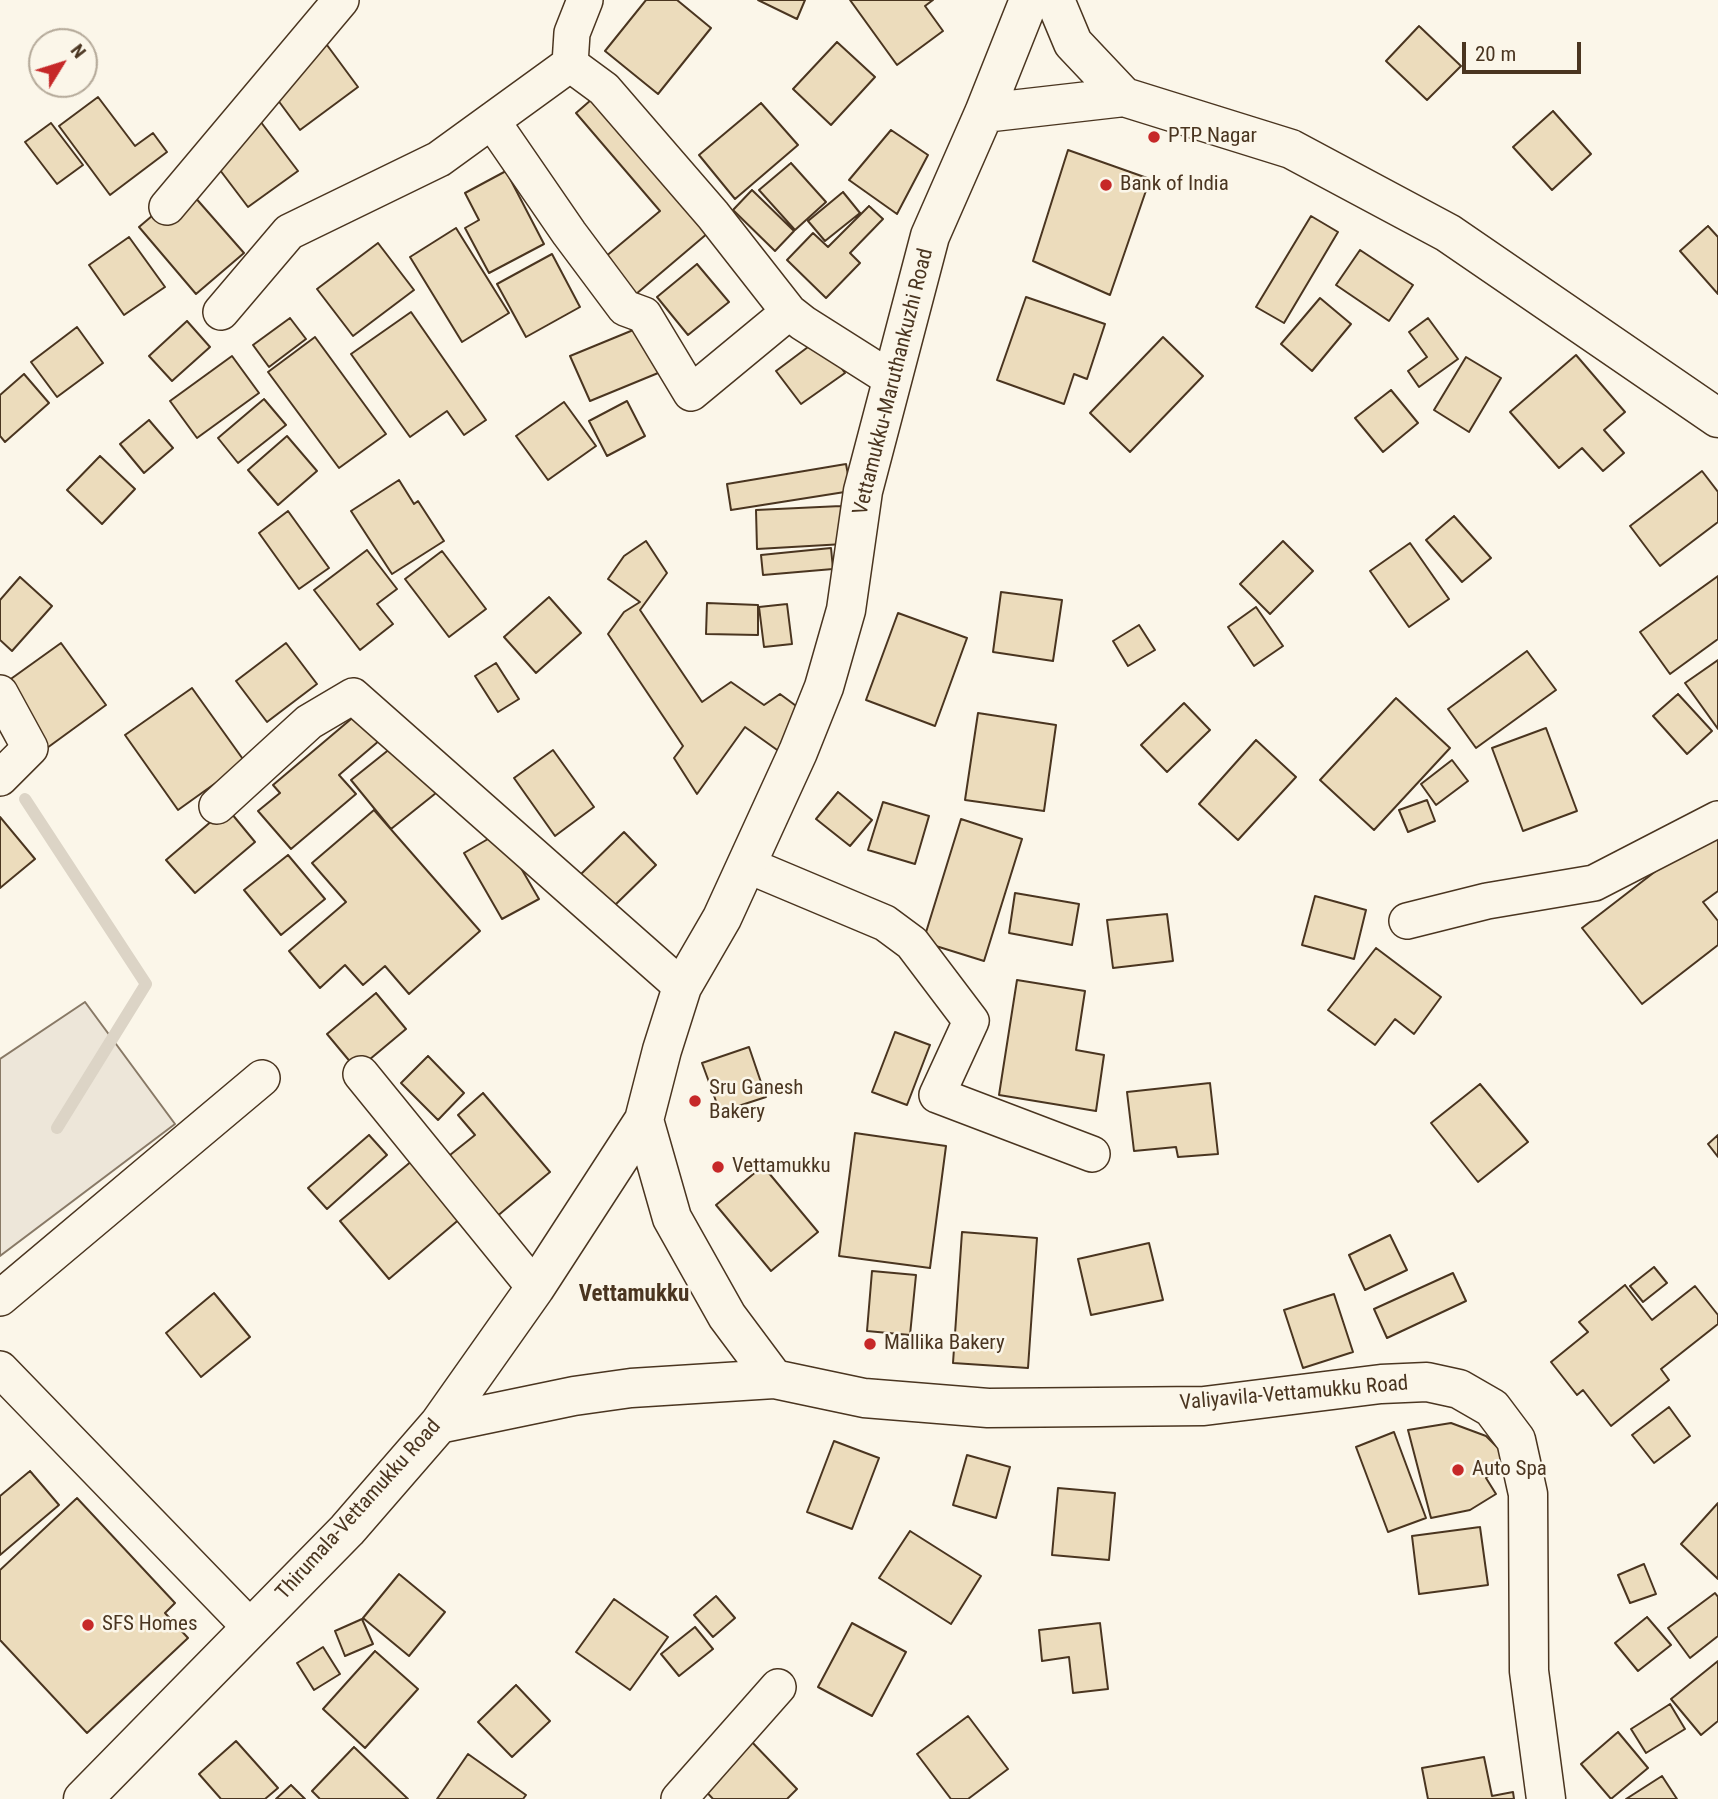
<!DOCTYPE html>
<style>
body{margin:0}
#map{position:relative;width:1718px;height:1799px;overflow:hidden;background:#fbf6e9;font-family:"Roboto Condensed",sans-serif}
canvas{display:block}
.north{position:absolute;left:28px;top:28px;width:70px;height:70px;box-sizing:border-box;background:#fbf6e9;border:2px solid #b4a999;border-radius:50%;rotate:52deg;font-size:19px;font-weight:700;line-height:28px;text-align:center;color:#4a3520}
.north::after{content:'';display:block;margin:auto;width:24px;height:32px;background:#c62828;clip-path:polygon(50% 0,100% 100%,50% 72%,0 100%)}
.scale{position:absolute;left:1462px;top:42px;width:119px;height:32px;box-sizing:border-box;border:4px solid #4a3520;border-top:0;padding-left:9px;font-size:21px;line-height:24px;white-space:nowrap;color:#4a3520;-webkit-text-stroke:5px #fbf6e9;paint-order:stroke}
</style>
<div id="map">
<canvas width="1718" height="1799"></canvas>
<div class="north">N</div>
<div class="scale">20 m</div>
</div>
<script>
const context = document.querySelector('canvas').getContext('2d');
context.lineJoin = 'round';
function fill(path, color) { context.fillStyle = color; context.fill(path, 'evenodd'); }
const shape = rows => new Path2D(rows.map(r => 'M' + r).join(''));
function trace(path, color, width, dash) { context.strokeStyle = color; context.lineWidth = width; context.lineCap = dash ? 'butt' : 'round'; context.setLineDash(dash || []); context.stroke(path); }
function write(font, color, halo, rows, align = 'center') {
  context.font = font + ' "Roboto Condensed",sans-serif'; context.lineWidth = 5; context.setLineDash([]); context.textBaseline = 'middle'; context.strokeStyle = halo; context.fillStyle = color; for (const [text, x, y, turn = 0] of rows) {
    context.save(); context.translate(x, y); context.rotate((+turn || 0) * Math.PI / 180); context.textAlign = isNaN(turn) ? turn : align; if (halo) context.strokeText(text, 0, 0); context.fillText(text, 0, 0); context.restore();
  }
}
const green = shape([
 [85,1002,175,1124,0,1256,0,1059,85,1002]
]);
const stream = shape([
 [25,799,146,984,57,1128]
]);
const building = shape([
 [646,0,677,0,711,28,658,94,605,51,646,0],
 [758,0,805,0,797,19,758,0],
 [850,0,933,0,925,6,943,31,897,65,850,0],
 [1419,26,1461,66,1427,100,1386,61,1419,26],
 [324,41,358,87,300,130,266,84,324,41],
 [837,42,875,77,831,125,793,89,837,42],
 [599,93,715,227,629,300,598,263,660,211,576,113,599,93],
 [98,97,135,146,153,133,167,152,110,195,59,126,98,97],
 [761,103,798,145,735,199,699,155,761,103],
 [1553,111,1591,154,1552,190,1513,147,1553,111],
 [254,113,298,171,248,207,204,149,254,113],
 [51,123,83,165,57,184,25,142,51,123],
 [891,130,928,155,897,214,849,180,891,130],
 [1068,150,1150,179,1110,295,1033,261,1068,150],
 [791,163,826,202,795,230,759,190,791,163],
 [506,171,544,244,489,273,465,228,479,220,465,193,506,171],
 [186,187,244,253,196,294,139,227,186,187],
 [752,190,794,231,775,251,733,210,752,190],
 [843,192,860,213,825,241,808,221,843,192],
 [869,206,883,219,850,253,860,263,826,298,787,260,813,233,828,247,869,206],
 [1311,216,1338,232,1284,323,1256,307,1311,216],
 [1708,226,1718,237,1718,294,1680,251,1708,226],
 [456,228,509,313,462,342,410,257,456,228],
 [129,237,165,287,124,315,89,265,129,237],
 [378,243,414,290,353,336,317,289,378,243],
 [1360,250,1413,285,1389,321,1336,285,1360,250],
 [552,254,580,307,526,337,497,284,552,254],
 [697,264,729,302,688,335,657,297,697,264],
 [1026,297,1105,324,1087,379,1074,374,1064,404,997,380,1026,297],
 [1320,298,1351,324,1312,371,1281,344,1320,298],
 [411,312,486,420,464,435,447,411,410,437,351,354,411,312],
 [290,318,306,339,269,367,253,345,290,318],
 [1428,318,1458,359,1419,387,1408,371,1427,357,1409,332,1428,318],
 [187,321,210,347,172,381,149,356,187,321],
 [643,326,663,371,590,401,570,356,643,326],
 [77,327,103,363,57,397,31,362,77,327],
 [315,337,386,434,339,468,268,372,315,337],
 [1163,337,1203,376,1130,452,1090,413,1163,337],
 [820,338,845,373,801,404,776,371,820,338],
 [1576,355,1625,412,1604,430,1624,453,1603,471,1582,448,1559,468,1510,412,1576,355],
 [232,356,259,393,197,438,170,401,232,356],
 [1466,357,1501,378,1469,432,1434,410,1466,357],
 [24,374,49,403,5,442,0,436,0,395,24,374],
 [1391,390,1418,423,1383,452,1355,418,1391,390],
 [264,399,286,425,238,463,218,438,264,399],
 [627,401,645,436,607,456,589,421,627,401],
 [564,402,596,446,548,480,516,436,564,402],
 [149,420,173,448,144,473,120,444,149,420],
 [287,436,317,471,278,505,248,470,287,436],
 [100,456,135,489,102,524,67,490,100,456],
 [846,464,851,491,731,510,727,484,846,464],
 [1702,471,1718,492,1718,522,1660,566,1630,526,1702,471],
 [399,480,414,504,418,501,444,541,392,574,351,511,399,480],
 [841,506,844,544,757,549,756,510,841,506],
 [288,511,329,568,299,589,259,533,288,511],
 [1454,516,1491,558,1462,582,1426,540,1454,516],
 [646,541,667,573,640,610,702,702,731,682,764,705,780,694,807,714,780,752,745,727,697,794,674,758,683,746,608,634,624,612,640,602,608,579,624,556,646,541],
 [1283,541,1313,571,1270,614,1240,584,1283,541],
 [1410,543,1449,599,1409,627,1370,571,1410,543],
 [831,548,833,569,763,575,761,555,831,548],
 [367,550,397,589,377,604,393,624,360,650,314,590,367,550],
 [442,551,486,609,449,637,405,579,442,551],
 [1718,576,1718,639,1670,674,1640,632,1718,576],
 [20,577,52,606,12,651,0,640,0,600,20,577],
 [1001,592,1062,600,1053,661,993,652,1001,592],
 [549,597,581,633,536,673,504,637,549,597],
 [707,603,758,605,758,635,706,634,707,603],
 [787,604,792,644,764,647,759,607,787,604],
 [1256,607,1283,646,1254,666,1228,627,1256,607],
 [898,613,967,638,935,726,866,700,898,613],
 [1139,625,1155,650,1128,666,1113,641,1139,625],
 [61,643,106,705,47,748,1,686,61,643],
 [286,643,317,684,267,722,236,681,286,643],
 [1527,651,1556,690,1476,748,1448,709,1527,651],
 [1718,660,1718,729,1685,683,1718,660],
 [496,663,519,699,498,712,475,676,496,663],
 [192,688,245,762,178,810,125,735,192,688],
 [1678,694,1712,731,1687,754,1653,716,1678,694],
 [1396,698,1450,748,1374,830,1320,780,1396,698],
 [1184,703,1210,730,1167,772,1141,745,1184,703],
 [978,713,1056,725,1044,811,965,800,978,713],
 [357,714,380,740,339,775,356,794,291,849,258,811,280,793,273,785,357,714],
 [1546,728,1577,811,1523,831,1492,748,1546,728],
 [1256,740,1296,777,1238,840,1199,804,1256,740],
 [396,744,436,793,391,829,351,780,396,744],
 [553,750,594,807,555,836,514,778,553,750],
 [1452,760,1468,781,1436,805,1421,784,1452,760],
 [838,792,872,820,850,846,816,819,838,792],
 [1427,800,1435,821,1408,832,1399,810,1427,800],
 [883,802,929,816,915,864,868,850,883,802],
 [227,808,255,842,195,893,166,860,227,808],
 [374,810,480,931,409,994,385,966,363,985,345,965,320,988,289,951,346,902,312,863,374,810],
 [0,817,35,859,0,888,0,817],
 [961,819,1022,839,984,961,923,942,961,819],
 [1718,823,1718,891,1703,902,1718,921,1718,945,1642,1004,1582,928,1718,823],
 [500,832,539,899,502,919,464,853,500,832],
 [624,832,656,865,613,907,580,875,624,832],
 [288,855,325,899,281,935,244,890,288,855],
 [1015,893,1079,904,1072,945,1009,933,1015,893],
 [1315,896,1366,910,1354,959,1302,945,1315,896],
 [1167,914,1173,961,1113,968,1107,920,1167,914],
 [1376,948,1441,997,1414,1034,1395,1019,1375,1045,1328,1010,1376,948],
 [1017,980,1085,991,1076,1050,1104,1055,1096,1111,999,1095,1017,980],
 [376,993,406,1029,357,1070,327,1034,376,993],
 [895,1032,930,1045,907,1105,872,1092,895,1032],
 [749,1047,766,1097,720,1112,702,1063,749,1047],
 [428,1056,464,1093,438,1120,401,1083,428,1056],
 [1210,1083,1218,1154,1178,1157,1176,1147,1134,1151,1127,1092,1210,1083],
 [1480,1084,1528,1142,1478,1182,1431,1123,1480,1084],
 [483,1093,550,1172,495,1218,445,1159,475,1135,458,1115,483,1093],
 [855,1133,946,1146,930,1268,839,1256,855,1133],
 [369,1135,387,1155,327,1209,308,1188,369,1135],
 [1718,1135,1718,1157,1708,1144,1718,1135],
 [413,1160,462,1217,389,1279,340,1221,413,1160],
 [763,1166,818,1232,771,1271,716,1205,763,1166],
 [962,1232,1037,1238,1028,1368,953,1363,962,1232],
 [1390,1235,1407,1270,1365,1290,1349,1255,1390,1235],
 [1149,1243,1163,1300,1091,1315,1078,1259,1149,1243],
 [1654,1267,1667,1283,1643,1302,1630,1286,1654,1267],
 [872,1271,916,1275,910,1335,867,1331,872,1271],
 [1453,1273,1466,1301,1387,1338,1374,1309,1453,1273],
 [1625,1285,1652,1320,1695,1286,1718,1315,1718,1324,1661,1369,1669,1380,1611,1426,1583,1390,1577,1395,1551,1362,1588,1332,1579,1322,1625,1285],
 [214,1293,250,1337,201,1377,166,1333,214,1293],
 [1334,1294,1353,1352,1303,1368,1284,1310,1334,1294],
 [1669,1407,1690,1436,1654,1463,1632,1435,1669,1407],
 [1451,1423,1486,1436,1511,1461,1486,1478,1496,1494,1470,1510,1431,1518,1408,1430,1451,1423],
 [1394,1432,1426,1518,1388,1532,1356,1447,1394,1432],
 [834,1441,879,1458,852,1529,807,1512,834,1441],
 [967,1455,1010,1467,996,1518,953,1505,967,1455],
 [30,1471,59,1505,0,1555,0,1496,30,1471],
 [1058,1488,1115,1493,1109,1560,1052,1555,1058,1488],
 [77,1498,175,1603,165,1613,188,1638,87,1733,0,1640,0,1570,77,1498],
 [1718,1503,1718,1579,1681,1544,1718,1503],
 [1480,1527,1488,1585,1419,1594,1412,1536,1480,1527],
 [910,1531,981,1576,951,1624,879,1578,910,1531],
 [1644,1564,1656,1594,1630,1603,1618,1575,1644,1564],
 [399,1574,445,1612,409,1656,363,1618,399,1574],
 [1715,1593,1718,1597,1718,1636,1690,1658,1668,1628,1715,1593],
 [716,1596,735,1618,713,1637,694,1615,716,1596],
 [614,1599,668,1637,630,1690,576,1652,614,1599],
 [1647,1617,1671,1645,1638,1671,1615,1643,1647,1617],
 [362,1619,373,1644,345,1656,335,1631,362,1619],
 [852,1623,906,1652,872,1716,818,1687,852,1623],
 [1100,1623,1108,1689,1073,1693,1069,1657,1042,1661,1039,1630,1100,1623],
 [695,1627,713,1649,679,1676,661,1654,695,1627],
 [323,1647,340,1674,314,1690,297,1663,323,1647],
 [375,1651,418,1689,365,1748,323,1709,375,1651],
 [1718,1661,1718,1721,1701,1735,1671,1699,1718,1661],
 [516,1685,550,1721,512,1757,478,1722,516,1685],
 [1670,1704,1685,1729,1646,1753,1631,1729,1670,1704],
 [968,1716,1008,1769,968,1799,951,1799,917,1754,968,1716],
 [1618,1732,1648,1768,1611,1799,1581,1764,1618,1732],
 [750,1740,797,1789,787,1799,713,1799,702,1787,750,1740],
 [236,1741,278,1788,265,1799,221,1799,199,1774,236,1741],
 [354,1747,408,1799,320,1799,312,1791,354,1747],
 [468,1754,526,1795,523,1799,437,1799,468,1754],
 [1484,1757,1492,1796,1513,1792,1514,1799,1428,1799,1422,1768,1484,1757],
 [1662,1776,1677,1799,1626,1799,1662,1776],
 [291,1785,305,1799,276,1799,291,1785]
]);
const street = shape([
 [585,0,572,33,570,64,604,89,713,215,789,312,803,323,893,380],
 [492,121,569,233,625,308,644,315,691,393,789,312],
 [167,207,341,0],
 [221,312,289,232,439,159,570,64],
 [0,693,30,748,0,778],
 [217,806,309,722,353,696,682,987],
 [747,865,885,923,912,943,971,1021,937,1095,1092,1154],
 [1407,921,1487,901,1594,883,1718,819],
 [361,1074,535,1288],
 [0,1298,262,1078],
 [0,1369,250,1627],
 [679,1799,778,1687]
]);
const secondary = shape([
 [1055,0,1073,43,1124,97],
 [984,113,1124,97,1291,149,1448,233,1718,418],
 [644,1120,672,1218,727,1316,774,1379],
 [439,1424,574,1396,631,1388,774,1379,864,1398,988,1408,1204,1406,1381,1384,1427,1382,1459,1389,1492,1408,1516,1440,1528,1494,1529,1671,1546,1799],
 [83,1799,347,1530,439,1424,535,1288,644,1120,662,1050,682,987,722,918,798,752,824,687,846,610,863,491,930,236,984,113,1029,0]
]);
const markers = [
 [1154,137,7,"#c62828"],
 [1106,185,7,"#c62828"],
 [695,1101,7,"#c62828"],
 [718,1167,7,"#c62828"],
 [870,1344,7,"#c62828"],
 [1458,1470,7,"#c62828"],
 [88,1625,7,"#c62828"]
];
const poiNames = [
 ["PTP Nagar",1168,137],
 ["Bank of India",1120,185],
 ["Sru Ganesh",709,1089],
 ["Bakery",709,1113],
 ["Vettamukku",732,1167],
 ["Mallika Bakery",884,1344],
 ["Auto Spa",1472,1470],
 ["SFS Homes",102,1625]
];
const streetNames = [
 ["Vettamukku-Maruthankuzhi Road",894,382,-76],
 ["Valiyavila-Vettamukku Road",1294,1394,-5],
 ["Thirumala-Vettamukku Road",359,1510,-48]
];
const neighbourhoodNames = [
 ["Vettamukku",634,1295]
];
fill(green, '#ede6d9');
trace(green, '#887966', 2);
trace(stream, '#dcd4c6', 12);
fill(building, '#ecdcbc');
trace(building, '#4a3520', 2);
trace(street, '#4a3520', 38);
trace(secondary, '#4a3520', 41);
trace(street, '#fbf6e9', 35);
trace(secondary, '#fbf6e9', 38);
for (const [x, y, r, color] of markers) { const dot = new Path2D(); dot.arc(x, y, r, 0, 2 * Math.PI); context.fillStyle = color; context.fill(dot); trace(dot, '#fbf6e9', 2.5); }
write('21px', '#4a3520', '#fbf6e9', poiNames, 'left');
write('21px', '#4a3520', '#fbf6e9', streetNames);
write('bold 23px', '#4a3520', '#fbf6e9', neighbourhoodNames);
</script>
